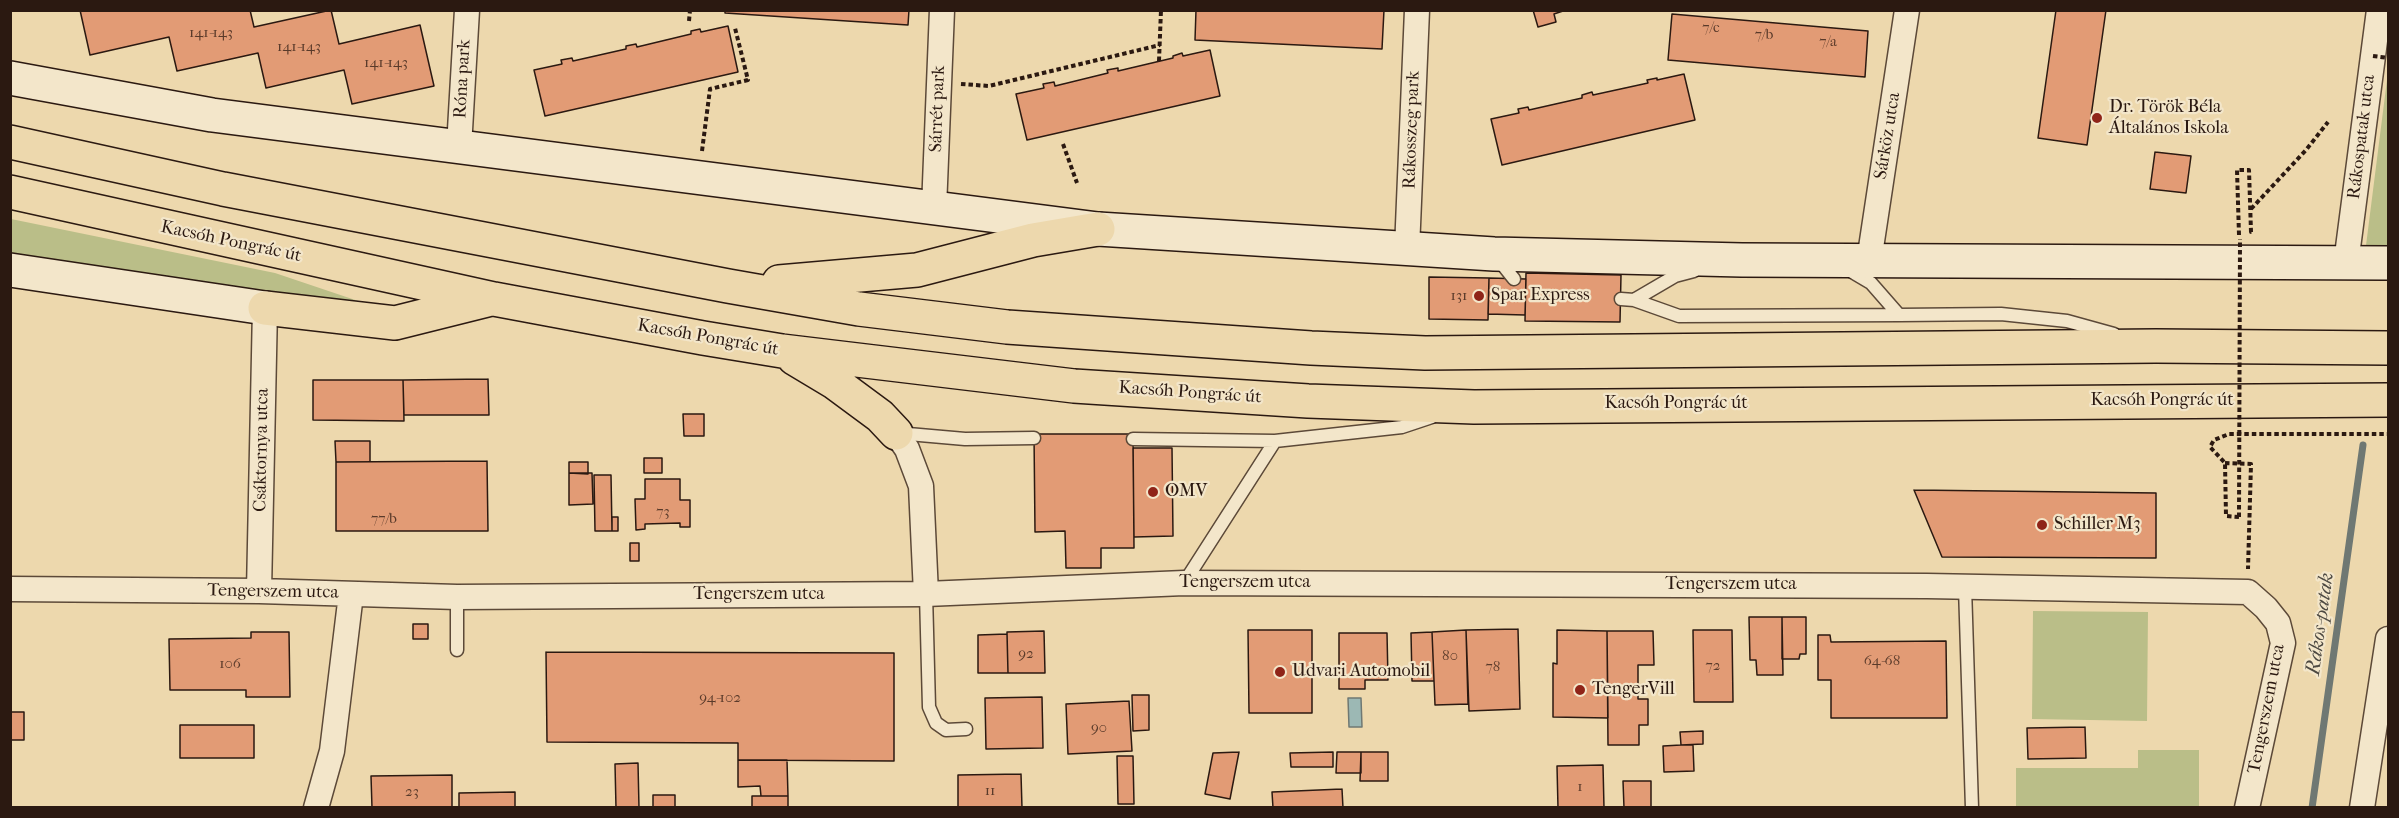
<!DOCTYPE html>
<meta charset="utf-8">
<style>
body{margin:0}
#map{position:relative;width:2399px;height:818px;overflow:hidden;background:#edd8ad;font-family:"IM FELL French Canon",serif}
canvas{display:block}
.frame{position:absolute;inset:0;border:12px solid #2b1911;pointer-events:none}
</style>
<div id="map">
<canvas width="2399" height="818"></canvas>
<div class="frame"></div>
</div>
<script>
const context = document.querySelector('canvas').getContext('2d');
context.lineJoin = 'round';
function fill(path, color) { context.fillStyle = color; context.fill(path, 'evenodd'); }
const shape = rows => new Path2D(rows.map(r => 'M' + r).join(''));
function trace(path, color, width, dash) { context.strokeStyle = color; context.lineWidth = width; context.lineCap = dash ? 'butt' : 'round'; context.setLineDash(dash || []); context.stroke(path); }
function write(font, color, halo, rows, align = 'center') {
  context.font = font + ' "IM FELL French Canon",serif'; context.lineWidth = 4.5; context.setLineDash([]); context.textBaseline = 'middle'; context.strokeStyle = halo; context.fillStyle = color; for (const [text, x, y, turn = 0] of rows) {
    context.save(); context.translate(x, y); context.rotate((+turn || 0) * Math.PI / 180); context.textAlign = isNaN(turn) ? turn : align; if (halo) context.strokeText(text, 0, 0); context.fillText(text, 0, 0); context.restore();
  }
}
const green = shape([
 [2388,72,2388,277,2362,277],
 [11,219,275,273,379,308,11,256],
 [2033,611,2148,612,2147,721,2032,719],
 [2138,750,2199,750,2199,807,2016,807,2016,768,2138,768]
]);
const water = shape([
 [1348,698,1361,698,1362,727,1349,727,1348,698]
]);
const stream = shape([
 [2312,808,2363,445]
]);
const building = shape([
 [80,10,250,10,254,27,331,10,339,44,420,25,434,86,352,104,344,70,266,88,258,53,177,71,169,37,90,55,80,10],
 [725,10,909,10,908,25,725,13,725,10],
 [1196,10,1384,10,1382,49,1195,40,1196,10],
 [1533,10,1566,10,1554,14,1556,22,1538,27,1533,10],
 [2056,10,2106,10,2087,145,2038,138,2056,10],
 [1672,14,1868,31,1865,77,1668,60,1672,14],
 [728,26,738,72,545,116,534,70,562,64,561,60,572,58,573,61,626,49,626,46,636,44,637,47,691,34,691,31,700,29,701,32,728,26],
 [1210,50,1220,96,1027,140,1016,94,1044,88,1043,84,1054,82,1055,86,1108,73,1107,70,1118,68,1118,71,1173,58,1173,56,1182,53,1183,56,1210,50],
 [1684,74,1695,120,1502,165,1491,119,1519,113,1518,109,1528,107,1529,110,1582,98,1582,95,1592,92,1593,95,1648,83,1647,80,1657,78,1657,80,1684,74],
 [2155,152,2191,156,2186,193,2150,189,2155,152],
 [1526,273,1621,275,1620,322,1525,321,1526,273],
 [1429,277,1489,278,1488,320,1429,319,1429,277],
 [1489,278,1526,279,1525,315,1488,314,1489,278],
 [488,379,489,415,404,415,403,380,488,379],
 [313,380,403,380,404,421,313,420,313,380],
 [683,414,704,414,704,436,684,436,683,414],
 [1034,434,1133,434,1134,548,1101,548,1101,568,1066,568,1065,531,1035,532,1034,434],
 [335,441,370,441,370,462,336,462,335,441],
 [1133,448,1172,448,1173,536,1134,537,1133,448],
 [644,458,662,458,662,473,644,473,644,458],
 [487,461,488,531,336,531,336,462,487,461],
 [569,462,588,462,588,474,569,473,569,462],
 [569,473,592,473,593,504,569,505,569,473],
 [594,475,611,475,612,531,595,531,594,475],
 [645,479,680,479,680,500,690,500,690,527,680,527,680,523,645,524,645,529,636,530,635,499,645,499,645,479],
 [1914,490,2156,493,2156,558,1942,557,1914,490],
 [612,517,618,517,618,531,612,531,612,517],
 [630,543,639,543,639,561,630,561,630,543],
 [1749,617,1782,617,1783,675,1757,675,1756,660,1750,660,1749,617],
 [1782,617,1806,617,1806,654,1800,654,1799,659,1782,659,1782,617],
 [413,624,428,624,428,639,413,639,413,624],
 [1518,629,1520,709,1469,711,1466,630,1518,629],
 [1248,630,1312,630,1312,713,1249,713,1248,630],
 [1466,630,1468,704,1435,705,1432,632,1466,630],
 [1557,630,1607,631,1608,718,1553,717,1553,663,1557,664,1557,630],
 [1693,630,1732,630,1733,702,1694,702,1693,630],
 [1044,631,1045,673,1008,673,1007,632,1044,631],
 [1607,631,1653,631,1654,665,1638,665,1638,699,1648,699,1648,725,1639,725,1639,745,1608,745,1607,631],
 [251,632,289,632,290,697,246,697,246,690,170,690,169,639,251,638,251,632],
 [1432,632,1434,681,1412,681,1411,633,1432,632],
 [1339,633,1387,633,1388,680,1365,680,1365,689,1339,689,1339,633],
 [1007,634,1008,673,978,673,978,635,1007,634],
 [1818,635,1830,635,1831,642,1946,641,1947,718,1831,718,1831,680,1818,680,1818,635],
 [546,652,894,653,894,761,738,760,738,743,547,742,546,652],
 [1132,695,1149,695,1149,730,1133,731,1132,695],
 [1042,697,1043,748,986,749,985,698,1042,697],
 [1129,701,1132,751,1068,754,1066,704,1129,701],
 [10,712,24,712,24,740,10,740,10,712],
 [180,725,254,725,254,758,180,758,180,725],
 [2085,727,2086,758,2028,759,2027,728,2085,727],
 [1703,731,1703,744,1681,745,1680,732,1703,731],
 [1681,745,1693,745,1694,771,1664,772,1663,746,1681,745],
 [1239,752,1230,799,1205,794,1213,753,1239,752],
 [1333,752,1333,767,1291,767,1290,753,1333,752],
 [1337,752,1361,752,1361,773,1336,773,1337,752],
 [1361,752,1388,752,1388,781,1360,781,1361,752],
 [1117,756,1133,756,1134,804,1118,804,1117,756],
 [738,760,787,760,788,796,761,796,760,786,738,787,738,760],
 [638,763,639,808,616,808,615,764,638,763],
 [1603,765,1604,808,1558,808,1557,766,1603,765],
 [1021,774,1022,808,958,808,958,775,1021,774],
 [452,775,452,808,372,808,371,776,452,775],
 [1623,781,1651,781,1651,808,1624,808,1623,781],
 [1342,789,1343,808,1273,808,1272,792,1342,789],
 [515,792,515,808,459,808,459,793,515,792],
 [653,795,675,795,675,808,653,808,653,795],
 [752,796,788,796,788,808,752,808,752,796]
]);
const path = shape([
 [689,21,690,10],
 [1159,61,1161,10],
 [961,84,989,86,1160,45],
 [1063,144,1077,183],
 [702,151,710,89,748,80,735,28],
 [2251,209,2306,150,2328,122],
 [2239,235,2237,170,2249,170,2251,232,2253,232],
 [2225,463,2251,464,2248,569],
 [2239,517,2226,516,2225,463,2210,447,2214,440,2229,434,2388,434]
]);
const lane = shape([
 [1498,259,1514,279],
 [1849,270,1871,283,1899,315,2001,314,2067,321,2114,334],
 [1621,299,1634,300,1679,316,1899,315],
 [1634,300,1675,276,1694,271],
 [897,433,965,439,1034,438],
 [1133,439,1275,441,1402,427,1432,417],
 [1184,583,1275,441],
 [1965,587,1972,808],
 [926,594,929,707,936,723,946,730,966,729],
 [457,597,457,650]
]);
const street = shape([
 [459,147,467,10],
 [934,208,942,10],
 [1407,249,1417,10],
 [1869,261,1907,10],
 [2346,263,2379,10],
 [896,433,907,449,921,486,926,594],
 [10,589,259,591,457,597,926,594,1184,583,1927,586,2248,592,2266,608,2278,623,2283,643,2247,808],
 [259,591,265,308],
 [316,808,332,751,351,594],
 [2362,808,2388,639]
]);
const secondary = shape([
 [10,78,212,115,1098,229,1494,254,1742,260,2388,263],
 [10,270,265,308]
]);
const primary = shape([
 [10,142,223,189,728,286,859,309,1007,327,1311,348,1425,353,2156,346,2388,348],
 [10,192,494,299,703,338,782,351,1074,386,1308,401,1474,407,2388,400],
 [779,282,917,270,1033,240,1098,229],
 [265,308,395,323,487,300],
 [794,358,834,382,880,416,896,433]
]);
const pathBridge = shape([
 [2373,56,2388,58],
 [2239,517,2240,239]
]);
const markers = [
 [2097,118,6,"#8f2418"],
 [1479,296,6,"#8f2418"],
 [1153,492,6,"#8f2418"],
 [2042,525,6,"#8f2418"],
 [1280,672,6,"#8f2418"],
 [1580,690,6,"#8f2418"]
];
const numberNames = [
 ["7/c",1711,28],
 ["141-143",211,33],
 ["7/b",1764,35],
 ["7/a",1828,42],
 ["141-143",299,47],
 ["141-143",386,63],
 ["131",1459,296],
 ["73",663,512],
 ["77/b",384,519],
 ["92",1026,654],
 ["80",1450,656],
 ["64-68",1882,661],
 ["106",230,664],
 ["72",1713,666],
 ["78",1493,667],
 ["94-102",720,698],
 ["90",1099,728],
 ["1",1580,787],
 ["11",990,791],
 ["23",412,792]
];
const streetNames = [
 ["Róna park",463,79,-87],
 ["Sárrét park",938,109,-88],
 ["Rákosszeg park",1412,130,-88],
 ["Sárköz utca",1888,136,-81],
 ["Rákospatak utca",2362,137,-83],
 ["Kacsóh Pongrác út",231,242,12],
 ["Kacsóh Pongrác út",708,338,10],
 ["Kacsóh Pongrác út",1190,393,4],
 ["Kacsóh Pongrác út",2162,401],
 ["Kacsóh Pongrác út",1676,404],
 ["Csáktornya utca",262,450,-89],
 ["Tengerszem utca",1245,583],
 ["Tengerszem utca",1731,585],
 ["Tengerszem utca",273,592,1],
 ["Tengerszem utca",759,595],
 ["Tengerszem utca",2267,709,-79]
];
const poiNames = [
 ["Dr. Török Béla",2109,108],
 ["Általános Iskola",2109,129],
 ["Spar Express",1491,296],
 ["OMV",1165,492],
 ["Schiller M3",2054,525],
 ["Udvari Automobil",1292,672],
 ["TengerVill",1592,690]
];
const waterNames = [
 ["Rákos-patak",2321,624,-82]
];
fill(green, '#babe88');
fill(water, '#9cb8b4');
trace(water, '#6f7873', 1.5);
trace(stream, '#6f7873', 7);
fill(building, '#e29b75');
trace(building, '#2b1911', 1.5);
trace(lane, '#5c4938', 15);
trace(street, '#5c4938', 27);
trace(secondary, '#2b1911', 36);
trace(primary, '#2b1911', 36);
trace(path, '#2b1911', 4, [4.5, 3]);
trace(lane, '#f3e6ca', 12);
trace(street, '#f3e6ca', 24);
trace(secondary, '#f3e6ca', 33);
trace(primary, '#edd8ad', 33);
trace(pathBridge, '#2b1911', 4, [4.5, 3]);
for (const [x, y, r, color] of markers) { const dot = new Path2D(); dot.arc(x, y, r, 0, 2 * Math.PI); context.fillStyle = color; context.fill(dot); trace(dot, '#f3e6ca', 2); }
write('15px', '#593a2a', null, numberNames);
write('18px', '#2b1911', '#f3e6ca', streetNames);
write('18px', '#2b1911', '#f3e6ca', poiNames, 'left');
write('italic 20px', '#4d4942', '#f3e6ca', waterNames);
</script>
